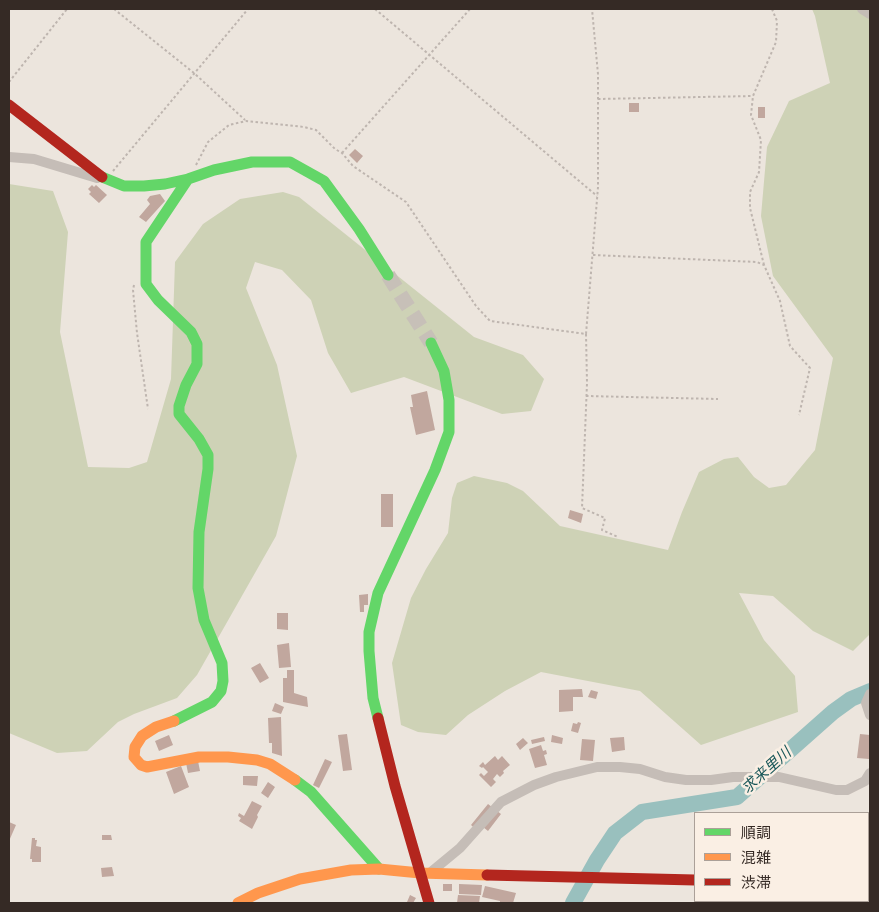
<!DOCTYPE html>
<meta charset="utf-8">
<style>
body{margin:0}
#map{position:relative;width:879px;height:912px;overflow:hidden;background:#ece5dd;font-family:Signika,"Noto Sans JP",sans-serif}
canvas{display:block}
.frame{position:absolute;inset:0;border:10px solid #352a25;pointer-events:none}
.legend{position:absolute;left:694px;top:812px;width:175px;height:90px;box-sizing:border-box;background:#faefe4;border:1px solid #aba098;margin:0;padding:6px 9px;list-style:none;font-size:15px;color:#352a25}
.legend li{display:flex;align-items:center;gap:10px;height:25px}
.legend b{width:25px;border:1px solid #aba098}
</style>
<div id="map">
<canvas width="879" height="912"></canvas>
<div class="frame"></div>
<ul class="legend">
<li><b style="height:6px;background:#63d668"></b>順調</li>
<li><b style="height:6px;background:#ff974d"></b>混雑</li>
<li><b style="height:6px;background:#b3261e"></b>渋滞</li>
</ul>
</div>
<script>
const context = document.querySelector('canvas').getContext('2d');
context.lineJoin = 'round';
function fill(path, color) { context.fillStyle = color; context.fill(path, 'evenodd'); }
const shape = rows => new Path2D(rows.map(r => 'M' + r).join(''));
function trace(path, color, width, dash) { context.strokeStyle = color; context.lineWidth = width; context.lineCap = dash ? 'butt' : 'round'; context.setLineDash(dash || []); context.stroke(path); }
function write(font, color, halo, rows, align = 'center') {
  context.font = font + ' Signika,"Noto Sans JP",sans-serif'; context.lineWidth = 5; context.setLineDash([]); context.textBaseline = 'middle'; context.strokeStyle = halo; context.fillStyle = color; for (const [text, x, y, turn = 0] of rows) {
    context.save(); context.translate(x, y); context.rotate((+turn || 0) * Math.PI / 180); context.textAlign = isNaN(turn) ? turn : align; if (halo) context.strokeText(text, 0, 0); context.fillText(text, 0, 0); context.restore();
  }
}
const green = shape([
 [812,9,870,9,870,634,853,651,813,631,773,596,739,593,764,640,795,676,798,712,701,745,640,691,541,672,505,691,468,715,446,735,418,732,401,725,392,663,411,598,426,569,448,533,452,498,457,483,474,476,507,483,523,491,560,526,668,550,682,512,699,472,724,459,738,457,754,477,769,488,786,485,815,450,833,358,773,276,761,216,767,147,789,101,830,83,815,16],
 [9,184,53,191,68,232,60,332,88,467,129,468,147,462,171,379,175,262,203,224,240,199,283,192,299,197,474,337,523,355,544,379,531,411,502,414,404,377,351,393,328,353,311,300,282,270,255,262,246,288,277,365,297,456,276,536,197,675,177,698,134,714,118,722,87,751,57,753,9,733]
]);
const river = shape([
 [573,903,597,860,615,833,642,812,737,797,833,712,851,699,870,691]
]);
const building = shape([
 [629,103,639,103,639,112,629,112],
 [758,107,765,107,765,118,758,118],
 [355,149,363,156,357,163,349,155],
 [92,185,94,187,96,185,107,195,99,203,89,194,91,192,88,189],
 [160,194,165,201,146,222,139,217,150,204,147,200,150,196],
 [427,391,435,430,416,435,410,407,413,407,411,395],
 [381,494,393,494,393,527,381,527],
 [570,510,583,514,581,523,568,518],
 [368,594,368,605,364,605,364,612,360,612,359,595],
 [277,613,288,613,288,630,277,629],
 [289,643,291,667,279,668,277,645],
 [260,663,269,678,260,683,251,668],
 [287,670,294,670,294,693,307,697,308,707,283,702,283,678,287,678],
 [582,689,583,697,573,697,573,711,559,712,559,690],
 [591,690,598,692,596,699,588,697],
 [275,703,284,707,281,714,272,711],
 [281,717,282,756,272,753,272,743,269,743,268,718],
 [578,722,581,723,578,733,571,731,573,723,577,724],
 [347,734,352,770,343,771,338,735],
 [860,734,870,735,869,759,857,758],
 [169,735,173,745,159,751,155,741],
 [552,735,563,738,562,744,551,742],
 [544,737,545,741,532,744,531,740],
 [624,737,625,750,612,752,610,738],
 [523,738,528,743,520,750,516,744],
 [582,739,595,740,593,761,580,760],
 [541,745,543,751,546,750,547,754,544,755,547,765,535,768,529,749],
 [495,756,498,760,502,756,510,765,503,771,504,773,500,777,497,774,493,779,496,782,491,787,479,775,481,773,484,776,488,772,483,767,482,768,479,766,483,762,485,765],
 [325,759,332,762,319,788,313,785],
 [198,761,200,771,188,773,186,763],
 [181,766,189,787,174,794,166,772],
 [243,776,258,776,257,786,243,785],
 [268,782,275,787,268,798,261,793],
 [252,801,262,806,257,815,258,817,252,829,239,821,241,818,238,816,239,813,244,816],
 [488,804,501,814,488,831,483,827,479,832,471,825],
 [9,822,16,825,9,841],
 [102,835,111,835,112,840,102,840],
 [32,838,35,838,35,840,37,840,36,846,41,847,41,862,32,862,32,859,30,859],
 [112,867,114,876,102,877,101,868],
 [443,884,452,884,452,891,443,891],
 [459,884,482,885,481,895,459,894],
 [485,886,516,893,513,903,500,903,500,901,482,897],
 [410,895,416,898,413,903,407,902],
 [458,895,480,896,479,903,457,903]
]);
const secondaryTunnel = shape([
 [388,275,431,343]
]);
const path = shape([
 [114,9,194,73,245,120],
 [375,9,597,196],
 [9,82,67,9],
 [598,99,753,96],
 [342,153,470,9],
 [196,165,208,142,229,125,246,121,304,127,316,130,335,149,342,153,353,166,406,202,476,306,490,321,586,334,598,187,598,74,592,9],
 [113,171,248,9],
 [593,255,757,262,764,265,780,301,790,346,810,368,799,415],
 [764,265,750,208,750,192,759,172,761,140,751,115,753,96,776,42,777,21,772,9],
 [134,285,133,290,137,333,148,409],
 [586,334,587,383,582,508,605,518,602,530,618,537],
 [586,396,718,399]
]);
const street = shape([
 [862,9,870,14],
 [9,157,34,159,97,178],
 [870,694,866,703,870,715],
 [431,872,460,848,501,802,534,785,556,777,597,767,620,767,640,769,665,777,686,780,711,780,733,777,779,777,836,790,847,790,865,781,870,773],
 [868,881,870,880],
 [825,901,825,903]
]);
const fast = shape([
 [102,177,124,186,144,186,165,184,188,179,214,170,252,162,290,162,324,181,359,229,388,275],
 [378,718,373,698,369,651,369,632,378,593,435,470,449,432,449,400,444,371,431,343],
 [174,721,212,702,221,691,223,681,222,663,204,620,198,588,199,532,208,469,208,455,199,439,179,414,179,406,186,385,197,364,197,344,191,332,158,300,146,284,146,242,188,179],
 [295,780,311,792,379,869]
]);
const slow = shape([
 [174,721,156,727,142,736,135,747,134,757,141,765,147,767,199,757,228,757,257,760,270,764,295,780],
 [238,903,258,893,300,879,351,870,379,869,420,873,487,875]
]);
const jam = shape([
 [9,105,102,177],
 [378,718,395,786,429,903],
 [487,875,695,880]
]);
const waterNames = [
 ["求来里川",767,771,-42]
];
fill(green, '#ced2b6');
trace(river, '#99c0be', 16);
fill(building, '#c1a79e');
trace(secondaryTunnel, '#c7c0b8', 15, [15, 8]);
trace(path, '#beb5af', 2, [2.5, 2.5]);
trace(street, '#c5bdb7', 10);
trace(fast, '#63d668', 11);
trace(slow, '#ff974d', 11);
trace(jam, '#b3261e', 11);
write('italic 15px', '#195759', '#faefe4', waterNames);
</script>
